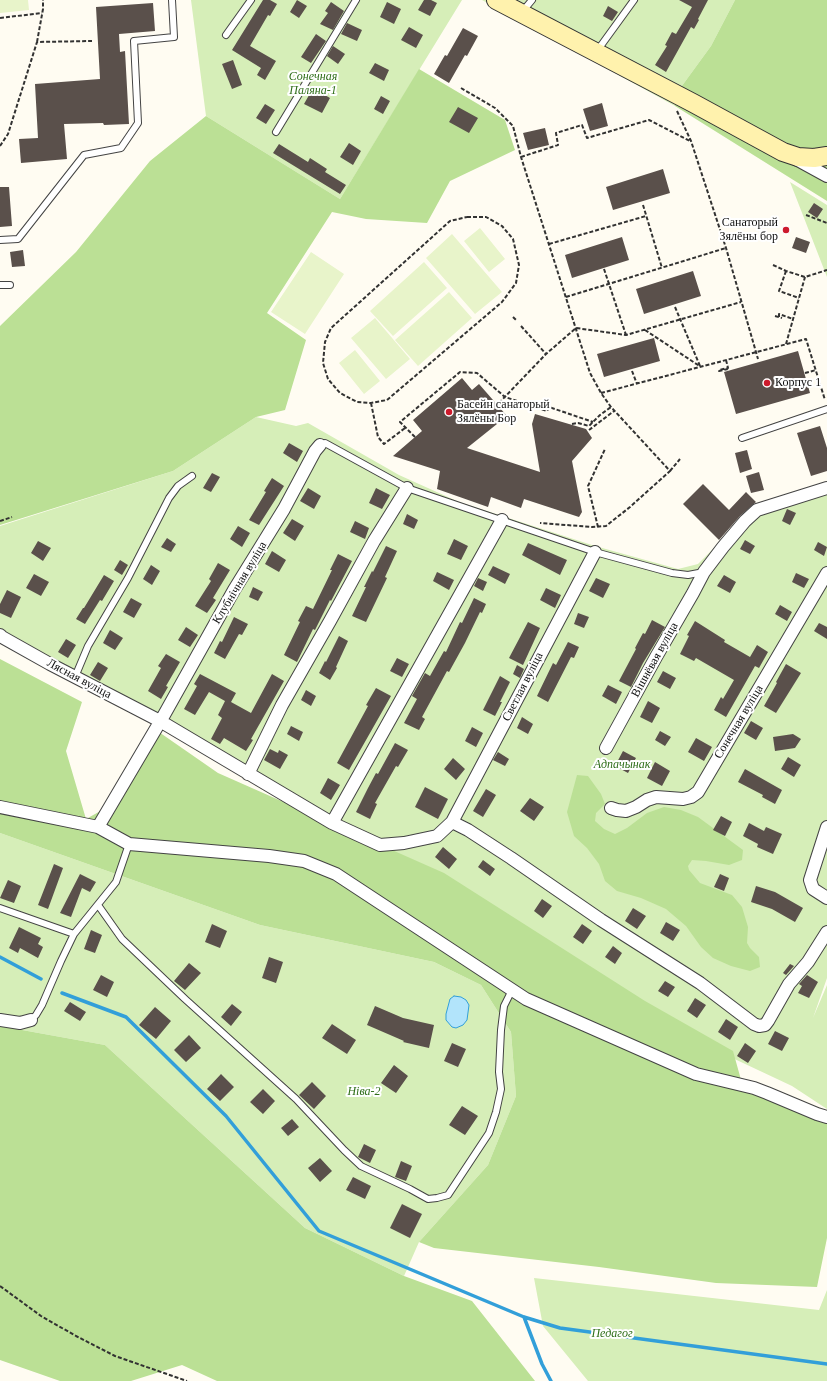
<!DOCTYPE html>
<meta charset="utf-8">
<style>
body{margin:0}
canvas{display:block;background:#fffcf2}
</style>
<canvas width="827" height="1381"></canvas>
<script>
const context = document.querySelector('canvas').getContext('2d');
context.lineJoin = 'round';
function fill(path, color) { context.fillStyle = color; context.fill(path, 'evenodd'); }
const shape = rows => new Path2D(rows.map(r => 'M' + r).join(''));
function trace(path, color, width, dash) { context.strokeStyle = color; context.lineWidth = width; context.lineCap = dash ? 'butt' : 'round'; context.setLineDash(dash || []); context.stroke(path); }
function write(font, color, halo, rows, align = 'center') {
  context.font = font + ' "Times New Roman",serif'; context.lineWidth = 4; context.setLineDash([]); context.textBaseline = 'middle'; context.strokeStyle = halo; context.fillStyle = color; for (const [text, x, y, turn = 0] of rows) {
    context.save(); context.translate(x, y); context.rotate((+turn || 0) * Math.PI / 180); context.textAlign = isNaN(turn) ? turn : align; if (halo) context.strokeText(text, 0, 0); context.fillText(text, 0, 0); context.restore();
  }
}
const green = shape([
 [191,0,462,0,340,199,206,116],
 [482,0,735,0,711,46,676,94,675,106],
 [790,182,827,205,827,277],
 [256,417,296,426,308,423,399,475,459,502,595,546,678,569,698,564,741,521,827,484,827,978,813,1018,827,985,827,1109,792,1086,658,1023,157,726,0,642,0,526,173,471],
 [0,833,260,925,434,962,481,985,511,1032,516,1096,488,1165,419,1242,404,1276,305,1228,105,1045,0,1026],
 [534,1278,819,1310,827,1290,827,1381,588,1381,543,1326]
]);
const forest = shape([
 [735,0,827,0,827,201,675,106,676,94,711,46],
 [419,69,505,120,515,150,450,181,427,223,366,219,332,212,267,313,306,340,285,410,256,417,173,471,0,525,0,326,76,252,150,161,206,116,340,199],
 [0,659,82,702,66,751,86,819,115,803,156,730,218,773,444,873,645,1001,733,1051,743,1087,827,1119,827,1238,817,1287,716,1283,599,1267,434,1248,419,1242,488,1165,516,1096,511,1032,481,985,434,962,260,925,0,833],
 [577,775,588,776,601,794,605,804,596,813,595,821,604,829,615,834,627,828,647,813,664,807,681,810,698,817,743,850,742,860,729,865,706,861,692,860,688,866,689,870,700,883,732,895,742,907,748,927,747,943,750,948,759,957,760,967,750,971,731,966,713,958,701,947,686,926,666,909,641,898,617,891,605,881,599,864,587,848,574,836,567,812],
 [0,1026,105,1045,305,1228,404,1276,472,1301,535,1381,217,1381,182,1365,131,1381,60,1381,0,1360]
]);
const pitch = shape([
 [0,0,28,0,29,10,0,13],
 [480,228,505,259,489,272,464,241],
 [452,234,502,292,475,314,426,258],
 [311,252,344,274,305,334,271,312],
 [424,262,447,288,393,336,370,311],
 [449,292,472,318,418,366,395,340],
 [375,318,410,359,386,379,351,338],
 [355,350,380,381,364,394,339,363]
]);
const water = shape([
 [454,996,461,997,466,1000,469,1005,467,1020,463,1025,456,1028,452,1027,446,1020,446,1014,450,999,454,996]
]);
const stream = shape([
 [0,957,41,979],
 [62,993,126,1017,226,1116,319,1231,524,1317,560,1328,827,1364],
 [524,1317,542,1364,551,1381]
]);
const building = shape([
 [263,0,270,0,277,4,270,16,268,15,250,46,276,61,265,80,257,75,261,68,232,50],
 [297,0,307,6,299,18,290,12],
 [424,0,431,0,437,3,430,16,418,10],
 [679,0,708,0,698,19,699,20,694,29,691,27,666,72,655,65,667,46,665,45,672,32,676,34,692,7],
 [331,2,344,11,333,30,320,24,328,13,325,11],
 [387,2,401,9,394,24,380,17],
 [153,3,155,31,119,34,120,52,125,51,129,124,104,125,103,123,64,124,67,159,21,163,19,139,38,138,35,84,100,79,96,7],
 [608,6,618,12,612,21,603,16],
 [347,23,362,30,357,41,341,34],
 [409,27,423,35,416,48,401,40],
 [463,28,478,36,467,56,465,55,449,83,434,74,445,55,447,56],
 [316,34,326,41,311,63,301,57],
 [333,46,345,54,338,64,327,56],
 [233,60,242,85,232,89,222,64],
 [375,63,389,70,384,81,369,73],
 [313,88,330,98,322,113,304,104],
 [381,96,390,101,383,114,374,109],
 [602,103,608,126,590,131,583,109],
 [265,104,275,110,266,124,256,118],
 [458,107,478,118,469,133,449,122],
 [545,128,549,145,528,150,523,133],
 [349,143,361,151,353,165,340,157],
 [279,144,308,162,310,158,327,169,325,172,346,185,340,194,273,153],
 [663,169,670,193,613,210,606,187],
 [0,187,9,187,12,226,0,227],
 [814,203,823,209,817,218,808,212],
 [622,237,629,260,572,278,565,255],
 [796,237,810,242,806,253,792,248],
 [23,250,25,266,12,267,10,252],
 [693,271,701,296,644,314,636,289],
 [654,338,660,361,604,377,597,354],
 [798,351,810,393,736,414,724,372],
 [462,378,472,390,479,384,507,416,467,448,540,472,532,424,535,414,586,429,592,438,572,461,582,512,579,517,524,499,521,508,491,497,488,507,437,489,440,471,393,456,422,431,413,420],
 [820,426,827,448,827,471,811,476,797,433],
 [289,443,303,451,297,462,283,453],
 [747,450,752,469,740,473,735,453],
 [759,472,764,490,751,493,746,476],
 [212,473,220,477,211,492,203,488],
 [272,478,284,486,259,525,249,520,266,492,264,491],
 [703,484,729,510,746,492,756,502,740,516,719,540,683,504],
 [308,488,321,496,314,509,300,501],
 [376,488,390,495,382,509,369,503],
 [787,509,796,513,790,525,782,521],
 [407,514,418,520,414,529,403,524],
 [292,519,304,526,295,541,283,533],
 [355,521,369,528,365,539,350,532],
 [238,526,250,533,242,547,230,539],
 [167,538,176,544,171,552,161,547],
 [454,539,468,546,461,560,447,554],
 [745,540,755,546,750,554,740,549],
 [38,541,51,548,43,561,31,553],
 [818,542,827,547,824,556,814,550],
 [528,543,567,560,560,575,522,555],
 [386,546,397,551,385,577,387,578,366,622,352,616,366,587,364,587,372,571,373,572],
 [272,551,286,560,279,572,265,564],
 [338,554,352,561,331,601,330,600,315,630,313,629,297,662,284,655,300,622,298,621,306,606,313,609,332,570,330,570],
 [120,560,128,565,122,575,114,570],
 [218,563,230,570,213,598,216,600,207,613,195,606,211,581,209,579],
 [151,565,160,571,152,585,143,579],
 [493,566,510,574,505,584,488,575],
 [437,572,454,580,449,590,433,581],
 [796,573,809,579,804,588,792,582],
 [34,574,49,582,41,596,26,588],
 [104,575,114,581,102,601,100,600,85,624,76,619,83,608,84,608],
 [724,575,736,582,730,593,717,586],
 [478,578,487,582,483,591,474,586],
 [596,578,610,584,603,598,589,591],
 [253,587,263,592,258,601,249,597],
 [546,588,561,595,555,608,540,600],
 [7,590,21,597,11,618,0,613,0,604],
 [131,598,142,604,134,618,123,612],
 [474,598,486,604,482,613,480,612,465,643,449,672,447,671,422,717,425,719,419,730,404,723,417,699,412,696,425,673,430,676,444,651,446,652,460,622,462,623],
 [780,605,792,612,787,621,775,614],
 [578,613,589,617,584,628,574,624],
 [234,617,248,624,242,635,239,634,225,659,214,653,220,641,222,642],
 [652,620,665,627,643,663,631,687,619,681,636,649,635,648,643,633,645,634],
 [695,621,725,640,724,642,750,657,757,645,768,652,759,668,755,666,726,717,714,710,721,697,723,699,734,680,696,658,694,661,680,654,689,636,687,635],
 [528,622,540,628,523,665,509,658],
 [819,623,827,627,827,639,814,631],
 [186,627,198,635,190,647,178,640],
 [110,630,123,638,115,650,103,643],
 [339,636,348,641,336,667,337,668,330,680,319,673,325,661,326,662],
 [66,639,76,645,68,658,58,652],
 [568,642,579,647,574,658,571,657,548,702,537,696,553,663,556,665],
 [166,654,180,662,166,686,168,687,161,699,148,691,161,668,158,666],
 [397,658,409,664,402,677,390,671],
 [98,662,108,668,100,681,90,675],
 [786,664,801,673,776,713,764,706,777,683,776,682],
 [517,665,524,669,520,678,513,674],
 [663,671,676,678,670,689,657,682],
 [200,674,236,693,231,702,251,713,272,674,284,681,251,739,253,740,246,751,224,738,220,744,211,739,222,718,218,715,225,701,209,692,195,715,184,709,197,686,194,684],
 [500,676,510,682,500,702,502,702,495,716,483,710],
 [608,685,622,692,616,704,602,696],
 [376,688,391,696,349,770,337,763,368,706,366,705],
 [306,690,316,696,311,706,301,700],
 [648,701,660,708,652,723,640,717],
 [522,717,533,724,528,734,517,728],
 [751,721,763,728,756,740,744,733],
 [291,726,303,732,299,741,287,734],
 [472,727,483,733,476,747,465,741],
 [660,731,671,737,665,746,655,740],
 [793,734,801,739,795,748,775,751,773,737],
 [696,738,712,747,704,761,688,752],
 [395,743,408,750,398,767,396,766,375,803,377,804,370,819,356,812,368,788,376,773,378,774],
 [270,749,278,753,279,750,288,755,280,769,264,760],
 [623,751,636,758,628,773,615,766],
 [498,752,509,759,505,766,493,760],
 [788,757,801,765,794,777,781,769],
 [453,758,465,769,456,780,444,769],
 [655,762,670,771,662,786,647,778],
 [745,769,782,790,775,804,762,797,763,795,738,782],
 [328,778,340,785,331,800,320,793],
 [425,787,448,799,438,819,415,807],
 [486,789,496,795,483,817,473,811],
 [530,798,544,807,534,821,520,811],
 [721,816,732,822,725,836,713,830],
 [749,823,764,831,766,827,782,834,773,854,757,847,758,844,743,836],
 [443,847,457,859,449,869,435,857],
 [483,860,495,869,490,876,478,867],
 [54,864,63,868,48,909,38,905],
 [80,874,96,882,90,892,82,888,71,917,60,913],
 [720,874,729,878,724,891,714,887],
 [8,880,21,886,14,903,0,898],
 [756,886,775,892,803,908,795,922,772,909,751,902],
 [542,899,552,906,543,918,534,911],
 [633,908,646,916,637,929,625,921],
 [666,922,680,930,673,941,660,933],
 [212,924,227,931,220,948,205,942],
 [582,924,592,931,583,944,573,937],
 [19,927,41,938,38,944,43,947,38,958,20,948,18,953,9,948],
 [91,930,102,935,95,953,84,949],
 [613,946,622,953,615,964,605,957],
 [269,957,283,962,276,983,262,978],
 [189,963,201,973,185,990,174,981],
 [790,964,794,966,786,975,783,973],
 [101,975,114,982,107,997,93,990],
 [807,975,818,982,809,998,798,993,802,986,799,984],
 [665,981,675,987,668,997,658,991],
 [695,998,706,1005,697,1018,687,1011],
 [70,1002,86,1012,80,1021,64,1011],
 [232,1004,242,1012,231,1026,221,1017],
 [375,1006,403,1018,434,1025,429,1048,403,1042,404,1041,367,1025],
 [155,1007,171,1021,156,1039,139,1025],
 [726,1019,738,1027,730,1040,718,1032],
 [332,1024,356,1040,347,1054,322,1038],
 [775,1031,789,1038,782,1051,768,1044],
 [189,1035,201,1048,186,1062,174,1050],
 [452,1043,466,1049,458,1067,444,1061],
 [745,1043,756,1051,748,1063,737,1056],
 [394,1065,408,1076,396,1093,381,1083],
 [221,1074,234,1087,220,1101,207,1089],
 [312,1082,326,1096,314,1109,299,1095],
 [263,1089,275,1101,263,1114,250,1102],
 [462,1106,478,1116,465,1135,449,1125],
 [292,1119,299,1127,288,1136,281,1128],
 [364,1144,376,1150,370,1163,358,1157],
 [320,1158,332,1171,320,1182,308,1168],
 [401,1161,412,1166,406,1181,395,1177],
 [353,1177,371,1186,365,1199,346,1190],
 [402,1204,422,1214,410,1238,390,1228]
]);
const path = shape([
 [0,18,42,13],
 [37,42,43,9,43,0],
 [461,88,495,108,513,126,521,157,590,373,601,393,611,407,670,471,630,507,606,526,592,527,540,523],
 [677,111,691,141,726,248,758,359],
 [0,146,8,134,37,42,92,41],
 [521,157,558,145,556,133,582,125,587,138,649,120,690,141],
 [643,205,662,268],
 [806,215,827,223],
 [467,217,486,217,502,226,513,239,519,265,516,283,502,302,387,400,371,403,357,402,340,393,328,379,323,363,325,342,331,328,450,221,467,217],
 [549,244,646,216],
 [773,265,786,271,805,277,827,270],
 [604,269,626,335],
 [786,271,779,291,799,298],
 [566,297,726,248],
 [675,307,700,366],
 [775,316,782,318],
 [513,317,516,320],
 [779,317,779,314,793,319],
 [521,326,546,354],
 [645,330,701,367],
 [786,344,805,277],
 [726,360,728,368,719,370,719,371,728,369],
 [632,371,637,384],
 [805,373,816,370],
 [601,393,806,339,825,400],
 [371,403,378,437,384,444,405,428],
 [499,403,546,354,576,328,626,335,741,302],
 [572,424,578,423,589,426,600,415,611,407],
 [589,430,614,411],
 [415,437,400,422,460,372,477,373,505,397,547,411,549,407,593,422],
 [670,471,680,459],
 [0,521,12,517],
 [598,527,588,486,605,449],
 [0,1286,41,1316,76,1336,115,1356,187,1381]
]);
const lane = shape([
 [522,12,532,0],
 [226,35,251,0],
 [597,51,634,0],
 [276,132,356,0],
 [0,240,18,239,84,155,121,148,138,123,134,41,174,37,172,0],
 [0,285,10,285],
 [742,438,827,409],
 [320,445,325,443,407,488,595,552,672,573,688,575,704,572],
 [75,677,88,646,128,578,169,498,178,486,192,476],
 [98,905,122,939,185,999,296,1099,344,1150,361,1166,410,1189,428,1199,437,1198,448,1195,489,1133,496,1112,501,1089,499,1072,501,1030,504,1006,512,990],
 [0,908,74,934],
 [31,1020,36,1015,42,1005,61,961,74,934,116,882,129,844]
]);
const street = shape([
 [796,159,827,176],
 [0,635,2,637,50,664,160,721,332,823,380,845,404,843,437,836,452,822,595,552],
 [606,748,656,657,693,593,704,572,723,547,745,521,757,510,827,488],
 [248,774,282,705,330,621,374,541,407,488],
 [0,807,98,827,129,844,269,856,304,861,336,874,526,999,696,1074,754,1088,767,1093,817,1114,827,1117],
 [611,808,617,810,626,811,636,807,647,800,656,797,683,799,691,797,698,792,827,573],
 [452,822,468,830,511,858,601,920,700,983,754,1024,759,1026,765,1025,768,1021,789,984,808,962,827,932],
 [332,823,502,520],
 [98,827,164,715,234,590,284,509,315,451,320,445],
 [827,827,810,880,813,889,827,898],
 [0,1020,20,1023,31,1020]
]);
const secondary = shape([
 [496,0,693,103,783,152,798,157,814,158,827,156]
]);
const markers = [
 [786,230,4,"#cd1a2c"],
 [767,383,4,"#cd1a2c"],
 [449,412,4,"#cd1a2c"]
];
const parkNames = [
 ["Сонечная",313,77],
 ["Паляна-1",313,91],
 ["Адпачынак",622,765],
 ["Ніва-2",364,1092],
 ["Педагог",612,1334]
];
const poiNames = [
 ["Санаторый",778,223,"right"],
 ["Зялёны бор",778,237,"right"],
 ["Корпус 1",775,383],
 ["Басейн санаторый",457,405],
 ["Зялёны Бор",457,419]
];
const streetNames = [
 ["Клубнічная вуліца",240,583,-59],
 ["Вішнёвая вуліца",655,660,-61],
 ["Лясная вуліца",79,679,28],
 ["Светлая вуліца",523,687,-63],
 ["Сонечная вуліца",739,722,-59]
];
fill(green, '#d6eeb8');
fill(forest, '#bbe095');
fill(pitch, '#e8f4ca');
fill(water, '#b2e4fb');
trace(water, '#329fd9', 1);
trace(stream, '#329fd9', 3.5);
fill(building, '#5a504b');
trace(lane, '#434343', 8);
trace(street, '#434343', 14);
trace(secondary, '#323232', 20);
trace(path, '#323232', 2, [4, 2]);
trace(lane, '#fff', 6);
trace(street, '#fff', 12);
trace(secondary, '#fff2ad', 18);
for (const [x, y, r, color] of markers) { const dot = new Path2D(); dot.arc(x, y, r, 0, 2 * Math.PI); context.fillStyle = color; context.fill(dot); trace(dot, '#fff', 1.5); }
write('italic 12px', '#2f6e19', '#fff', parkNames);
write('12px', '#101010', '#fff', poiNames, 'left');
write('12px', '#101010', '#fff', streetNames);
</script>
